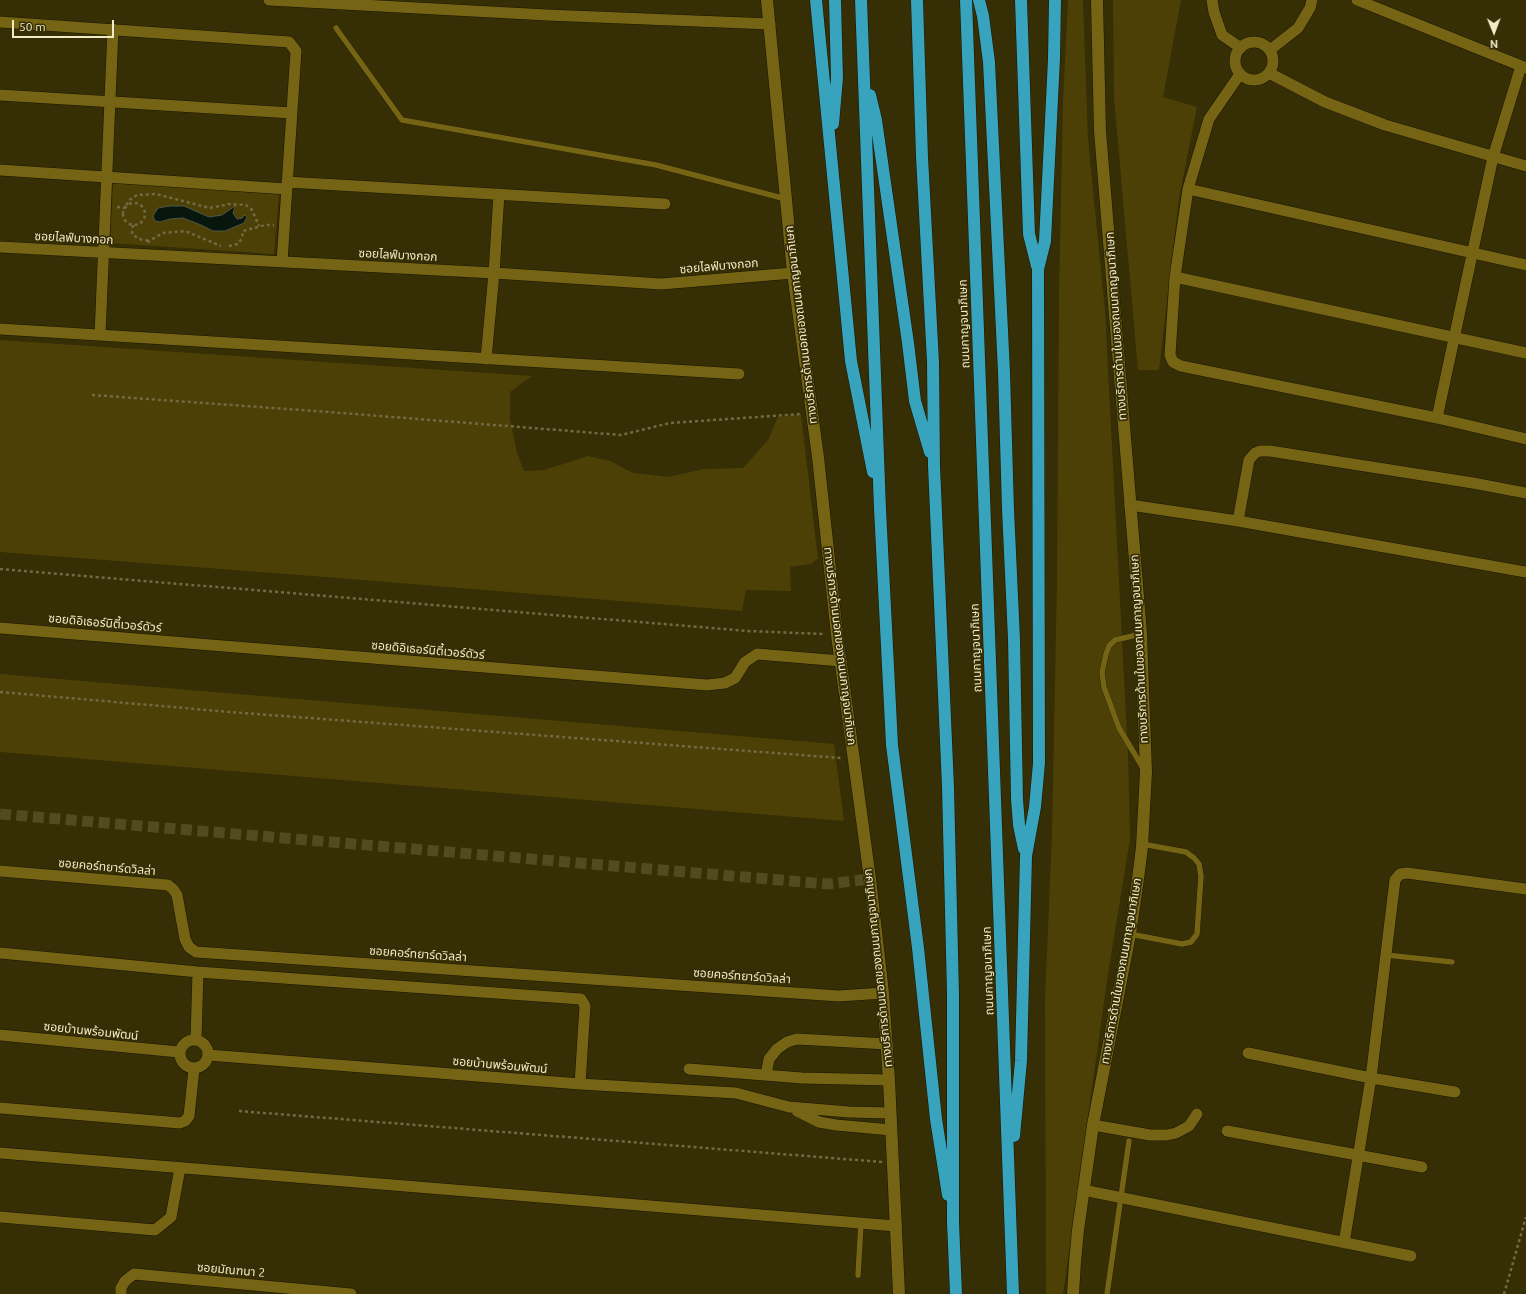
<!DOCTYPE html>
<meta charset="utf-8">
<style>
body{margin:0}
#map{position:relative;width:1526px;height:1294px;overflow:hidden;background:#362e04;font-family:Ubuntu,sans-serif}
canvas{display:block}
.north{position:absolute;left:1474px;top:12px;width:40px;height:40px;-webkit-text-stroke:3px #362e04;paint-order:stroke;rotate:179deg;font-size:11px;font-weight:700;line-height:16px;text-align:center;color:#f2eac5}
.north::after{content:'';display:block;margin:auto;width:14px;height:18px;background:#f2eac5;clip-path:polygon(50% 0,100% 100%,50% 72%,0 100%)}
.scale{position:absolute;left:12px;top:20px;width:102px;height:18px;box-sizing:border-box;border:2px solid #f2eac5;border-top:0;padding-left:5px;font-size:12px;line-height:14px;white-space:nowrap;color:#f2eac5;-webkit-text-stroke:3px #362e04;paint-order:stroke}
</style>
<div id="map">
<canvas width="1526" height="1294"></canvas>
<div class="north">N</div>
<div class="scale">50 m</div>
</div>
<script>
const context = document.querySelector('canvas').getContext('2d');
context.lineJoin = 'round';
function fill(path, color) { context.fillStyle = color; context.fill(path, 'evenodd'); }
const shape = rows => new Path2D(rows.map(r => 'M' + r).join(''));
function trace(path, color, width, dash) { context.strokeStyle = color; context.lineWidth = width; context.lineCap = dash ? 'butt' : 'round'; context.setLineDash(dash || []); context.stroke(path); }
function write(font, color, halo, rows, align = 'center') {
  context.font = font + ' Ubuntu,"Noto Sans Thai",sans-serif'; context.lineWidth = 3.5; context.setLineDash([]); context.textBaseline = 'middle'; context.strokeStyle = halo; context.fillStyle = color; for (const [text, x, y, turn = 0] of rows) {
    context.save(); context.translate(x, y); context.rotate((+turn || 0) * Math.PI / 180); context.textAlign = isNaN(turn) ? turn : align; if (halo) context.strokeText(text, 0, 0); context.fillText(text, 0, 0); context.restore();
  }
}
const green = shape([
 [1068,0,1083,0,1088,139,1105,311,1128,755,1130,839,1108,974,1063,1294,1046,1294,1045,999,1052,833,1057,581,1059,293,1063,101],
 [1113,0,1181,0,1163,97,1197,107,1179,198,1159,370,1138,370,1114,98],
 [113,183,279,194,274,254,110,243],
 [0,340,532,376,510,392,510,419,517,453,524,471,544,470,588,456,610,461,633,473,668,477,704,469,743,468,768,440,778,417,801,414,818,559,811,564,790,567,791,591,746,590,742,611,338,578,0,552],
 [0,674,834,744,844,821,0,752]
]);
const water = shape([
 [170,206,184,206,209,217,222,215,235,206,233,213,237,219,242,218,245,215,247,217,244,223,225,231,213,231,201,225,183,218,170,219,160,222,155,221,153,216,158,208,170,206]
]);
const minorTunnel = shape([
 [0,814,827,884,870,879]
]);
const path = shape([
 '123 214a11 11 0 1 1 22 0a11 11 0 1 1-22 0Z',
 [117,207,126,208,128,201,137,195,156,194,210,208,229,204,246,205,252,210,259,226],
 [133,225,132,234,139,239,149,241],
 [148,243,149,241,163,233,185,231,221,246],
 [229,246,238,244,242,238,243,231,265,225,274,225],
 [92,395,329,412,621,435,670,423,801,414],
 [0,569,747,631,824,634],
 [0,692,230,712,841,758],
 [239,1111,882,1162],
 [1504,1294,1526,1217]
]);
const service = shape([
 [336,28,402,120,656,165,786,199],
 [1141,634,1115,640,1109,646,1106,654,1102,672,1104,687,1119,728,1143,768],
 [1130,934,1182,944,1191,942,1197,934,1201,876,1199,864,1194,858,1186,852,1142,844],
 [1386,955,1452,962],
 [858,1275,861,1223],
 [1107,1294,1129,1141]
]);
const minor = shape([
 [269,0,547,15,770,24],
 [1212,0,1214,12,1222,35,1241,48],
 [1357,0,1526,68],
 [0,22,289,42,296,51,282,262],
 '1235 61a19 19 0 1 1 38 0a19 19 0 1 1-38 0Z',
 [1270,50,1298,28,1310,8,1312,0],
 [1269,73,1325,102,1385,125,1526,166],
 [1240,74,1209,119,1188,189,1175,277,1170,355,1173,362,1181,366,1437,418,1526,439],
 [0,95,292,113],
 [0,170,287,189],
 [287,182,665,204],
 [1188,189,1526,265],
 [0,247,494,273,661,284,793,273],
 [1175,277,1526,353],
 [0,329,739,374],
 [100,335,113,29],
 [486,359,494,273,499,194],
 [1437,418,1493,157,1521,66],
 [1130,505,1238,521,1526,572],
 [1238,521,1249,460,1255,453,1260,451,1270,451,1473,483,1526,493],
 [0,628,707,685,725,683,735,678,745,662,757,654,841,661],
 [0,871,168,885,173,889,177,895,185,939,189,947,196,952,839,996,883,993],
 [0,953,198,972,581,999,585,1006,580,1084],
 [0,1035,179,1052],
 '180 1054a14 14 0 1 1 28 0a14 14 0 1 1-28 0Z',
 [196,1040,198,972],
 [1248,1053,1371,1078,1455,1092],
 [208,1055,580,1084,736,1093,789,1107,849,1112,890,1113],
 [689,1069,802,1078,889,1080],
 [766,1075,769,1059,777,1049,787,1042,797,1039,887,1044],
 [0,1108,180,1123,185,1121,189,1116,194,1069],
 [797,1111,819,1122,836,1125,891,1130],
 [1093,1125,1150,1135,1167,1135,1176,1133,1189,1126,1197,1114],
 [1227,1131,1422,1167],
 [0,1153,896,1226],
 [1083,1190,1411,1256],
 [0,1217,155,1230,171,1217,180,1168],
 [1344,1243,1371,1078,1395,880,1400,874,1407,873,1526,889],
 [121,1294,121,1288,125,1281,134,1274,351,1294]
]);
const secondary = shape([
 [767,0,793,273,818,457,837,635,870,879,883,993,889,1080,899,1294],
 [1073,1294,1075,1262,1078,1230,1093,1125,1130,934,1138,879,1142,847,1146,772,1141,634,1100,131,1097,0]
]);
const motorway = shape([
 [816,0,851,361,873,472],
 [861,0,880,509,892,745,918,948,936,1119,948,1195],
 [917,0,922,157,933,362,934,466,948,787,953,994,953,1222,956,1294],
 [966,0,1013,1294],
 [979,0,983,16,989,62,1004,372,1008,509,1014,639,1017,799,1019,825,1024,849],
 [1021,0,1029,234,1037,266],
 [870,95,876,120,908,343,915,401,930,452],
 [833,124,837,78,835,0],
 [1014,1136,1021,1061,1026,856,1035,807,1039,763,1038,269,1045,241,1054,59,1055,0]
]);
const streetNames = [
 ["ซอยไลฟ์บางกอก",74,238,3],
 ["ซอยไลฟ์บางกอก",398,255,3],
 ["ซอยไลฟ์บางกอก",719,266,-5],
 ["ถนนกาญจนาภิเษก",964,324,-92],
 ["ทางบริการด้านนอกของถนนกาญจนาภิเษก",801,325,-97],
 ["ทางบริการด้านในของถนนกาญจนาภิเษก",1116,326,-94],
 ["ซอยดิอิเธอร์นิตี้เวอร์ดัวร์",105,623,5],
 ["ทางบริการด้านนอกของถนนกาญจนาภิเษก",840,646,83],
 ["ถนนกาญจนาภิเษก",976,648,-92],
 ["ทางบริการด้านในของถนนกาญจนาภิเษก",1139,649,-93],
 ["ซอยดิอิเธอร์นิตี้เวอร์ดัวร์",428,650,5],
 ["ซอยคอร์ทยาร์ดวิลล่า",107,867,5],
 ["ซอยคอร์ทยาร์ดวิลล่า",418,954,4],
 ["ทางบริการด้านนอกของถนนกาญจนาภิเษก",878,968,-96],
 ["ถนนกาญจนาภิเษก",988,971,-92],
 ["ทางบริการด้านในของถนนกาญจนาภิเษก",1121,971,-80],
 ["ซอยคอร์ทยาร์ดวิลล่า",742,976,4],
 ["ซอยบ้านพร้อมพัฒน์",91,1031,6],
 ["ซอยบ้านพร้อมพัฒน์",500,1065,5],
 ["ซอยมัณฑนา 2",231,1270,5]
];
fill(green, '#4c4007');
fill(water, '#08170e');
trace(water, '#4e5645', 1);
trace(minorTunnel, '#524a21', 11, [11, 5.5]);
trace(service, '#1b1601', 6);
trace(minor, '#1b1601', 12);
trace(secondary, '#1b1601', 13);
trace(motorway, '#1b1601', 13);
trace(path, '#726a42', 2.5, [3, 3]);
trace(service, '#756414', 5.5);
trace(minor, '#756414', 11);
trace(secondary, '#756414', 12);
trace(motorway, '#38a3bc', 12);
write('12px', '#f2eac5', '#362e04', streetNames);
</script>
